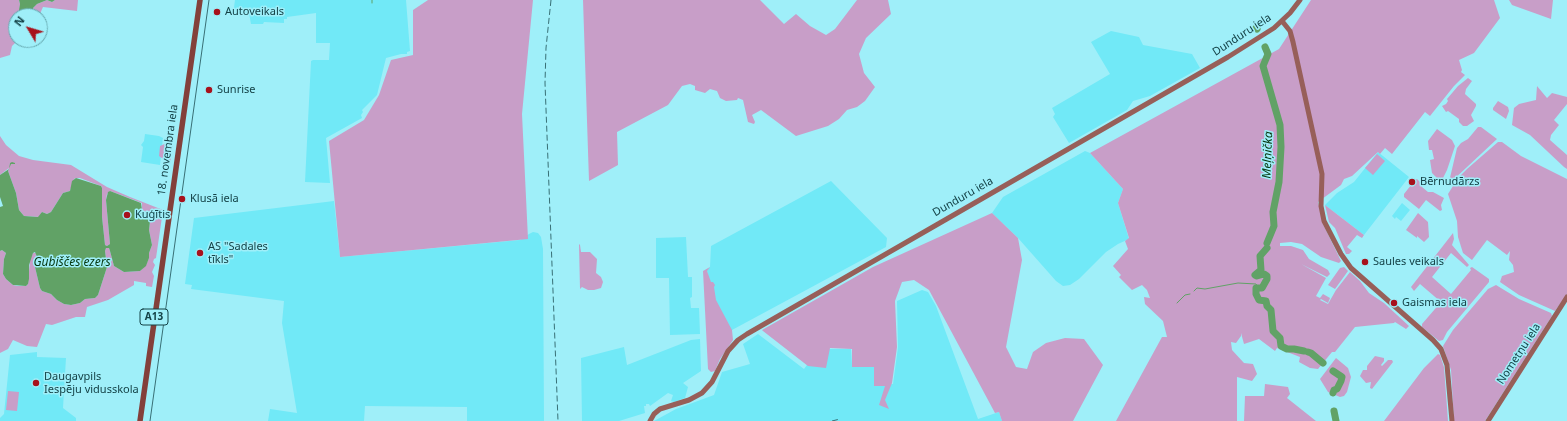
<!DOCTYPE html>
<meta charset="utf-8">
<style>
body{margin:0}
#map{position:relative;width:1567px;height:421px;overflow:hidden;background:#9feff9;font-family:"Noto Sans",sans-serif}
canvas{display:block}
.north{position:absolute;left:8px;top:8px;width:40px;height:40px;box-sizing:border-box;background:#9feff9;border:1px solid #67aab2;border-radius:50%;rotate:308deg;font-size:11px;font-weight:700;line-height:16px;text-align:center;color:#144247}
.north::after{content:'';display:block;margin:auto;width:14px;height:18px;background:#a7111c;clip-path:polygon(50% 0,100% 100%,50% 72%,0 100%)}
</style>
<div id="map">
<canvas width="1567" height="421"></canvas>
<div class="north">N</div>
</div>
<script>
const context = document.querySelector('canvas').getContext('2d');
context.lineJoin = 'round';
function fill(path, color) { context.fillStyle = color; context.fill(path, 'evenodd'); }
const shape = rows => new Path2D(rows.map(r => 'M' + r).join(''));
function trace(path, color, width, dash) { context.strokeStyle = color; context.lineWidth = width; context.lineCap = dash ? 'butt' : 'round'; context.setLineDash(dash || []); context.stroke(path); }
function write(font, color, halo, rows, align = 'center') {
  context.font = font + ' "Noto Sans",sans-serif'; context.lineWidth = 3; context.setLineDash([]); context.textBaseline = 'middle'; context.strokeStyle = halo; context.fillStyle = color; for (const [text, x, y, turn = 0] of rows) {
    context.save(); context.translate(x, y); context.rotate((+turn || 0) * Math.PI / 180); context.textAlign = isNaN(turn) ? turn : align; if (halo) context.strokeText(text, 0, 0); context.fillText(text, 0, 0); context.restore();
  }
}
const built = shape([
 [235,0,406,0,410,51,407,52,407,54,401,54,386,58,377,95,362,110,363,112,361,115,362,118,326,138,330,183,305,182,311,61,313,60,329,60,330,43,316,43,316,13,287,17,287,19,284,19,284,23,264,22,263,24,251,24,249,13,233,15],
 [1111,31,1139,37,1143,45,1192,54,1200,68,1150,96,1133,101,1127,110,1069,143,1053,117,1055,114,1052,108,1110,74,1091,42],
 [145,134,159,136,163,138,160,165,141,162,143,147,141,145,144,141],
 [1085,151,1090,153,1123,189,1118,203,1129,239,1118,244,1106,252,1079,279,1070,285,1063,286,1056,281,1018,238,992,213,1003,197],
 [1378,152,1409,177,1364,235,1325,205,1337,193,1354,182],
 [831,181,887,238,886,247,732,330,711,368,707,270,710,267,711,246],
 [334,201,340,257,520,240,529,234,533,232,538,233,541,237,543,249,544,421,467,421,467,407,365,406,364,421,268,421,270,409,297,413,282,323,284,301,191,289,192,285,185,284,194,218],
 [1402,203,1410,210,1401,221,1396,217,1395,219,1392,216],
 [686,237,688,277,692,277,692,297,690,298,691,308,699,308,700,334,670,335,669,278,656,278,656,238],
 [922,290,928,292,936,306,978,419,999,412,1002,421,654,421,676,409,714,395,722,372,750,364,743,344,758,334,804,369,819,349,851,349,852,365,876,364,876,385,893,384,898,347,897,301],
 [700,339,701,371,683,383,688,387,685,398,674,402,671,401,673,395,668,393,650,406,649,404,646,404,646,406,644,406,645,413,619,421,582,421,581,358,624,347,627,365,691,340],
 [37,352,37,357,66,358,63,408,76,418,76,421,0,421,0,418,4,414,10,355]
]);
const green = shape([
 [0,0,19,0,20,4,19,15,16,16,16,40,18,40,12,46,10,55,0,58],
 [47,0,52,2,55,0,78,0,77,11,43,7,39,16,36,16,37,15,34,13,33,8,37,4],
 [428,0,533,0,522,114,528,239,340,257,329,141,364,120,379,95,391,60,413,55,413,10],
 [583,0,760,0,784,24,796,14,810,26,826,35,835,29,857,0,888,0,891,14,866,38,859,54,864,73,875,87,865,101,857,107,847,110,839,119,828,126,796,136,761,110,752,115,755,122,754,124,748,122,743,100,738,98,737,100,726,101,720,98,717,91,710,89,705,93,695,90,695,86,690,84,682,86,668,105,617,132,618,165,589,181],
 [1311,0,1494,0,1500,18,1474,53,1459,60,1462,70,1461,72,1465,75,1454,86,1430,116,1425,112,1392,154,1385,148,1380,154,1378,152,1352,176,1344,179,1341,185,1318,202,1323,224,1340,259,1341,261,1339,263,1321,257,1302,244,1291,242,1280,243,1280,246,1291,246,1303,250,1309,259,1328,270,1330,274,1327,277,1301,264,1326,278,1316,296,1320,298,1323,294,1330,298,1328,303,1321,299,1320,300,1328,304,1336,290,1350,272,1360,281,1369,293,1384,303,1409,326,1406,329,1395,322,1394,323,1355,327,1335,352,1332,352,1318,369,1310,368,1299,362,1300,357,1277,348,1275,351,1259,339,1244,344,1241,333,1241,336,1236,343,1231,342,1232,350,1244,363,1253,364,1257,374,1252,381,1237,377,1237,421,1116,421,1162,337,1167,337,1163,321,1145,304,1144,297,1150,298,1147,290,1142,285,1132,290,1119,277,1121,275,1113,266,1128,249,1125,241,1129,238,1118,203,1123,189,1090,153,1279,49],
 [1509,0,1553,0,1551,19,1512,5],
 [1468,78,1472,81,1466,89,1465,94,1476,104,1476,106,1471,115,1474,121,1467,126,1463,126,1459,122,1459,119,1448,111,1446,112,1442,106,1446,104,1448,101,1447,99,1458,86],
 [1537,86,1547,98,1552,93,1567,97,1567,104,1554,120,1559,125,1551,135,1550,140,1567,155,1567,169,1564,167,1530,135,1512,125,1514,108,1519,104,1536,100],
 [1498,101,1508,107,1509,111,1506,119,1493,110,1493,108],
 [1478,127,1481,127,1497,139,1451,182,1449,182,1457,148,1461,143,1468,139],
 [1437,129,1452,140,1455,146,1447,170,1441,182,1432,173,1430,160,1434,159,1432,150,1429,150,1428,141],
 [0,136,6,145,19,156,33,160,71,165,107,187,130,197,163,210,156,258,154,259,153,262,155,265,152,272,154,276,152,287,146,286,146,283,134,281,134,285,108,300,87,307,85,317,76,317,52,325,46,324,37,347,27,346,13,340,8,349,0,353,0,251,2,250,6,253,4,259,3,274,6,279,13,285,17,286,26,286,28,284,30,259,33,253,36,253,35,267,40,288,42,291,51,294,57,300,64,304,71,305,80,303,85,299,95,298,98,295,107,267,105,251,106,248,109,248,110,251,114,266,124,272,140,271,146,265,149,258,149,253,152,245,149,230,150,221,148,215,142,210,142,203,110,191,107,194,106,200,110,244,107,246,105,245,102,217,102,188,101,186,80,178,76,178,74,179,70,191,63,193,51,212,47,214,42,212,39,217,24,216,19,210,16,193,8,171,10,164,15,164,15,163,10,163,9,168,0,175],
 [169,142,173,142,170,164,159,156,160,146],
 [1498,142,1502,142,1521,156,1567,179,1567,294,1555,311,1519,295,1500,282,1502,276,1514,272,1513,265,1509,260,1510,251,1507,255,1487,240,1472,260,1463,253,1458,237,1457,221,1448,194,1458,178,1467,169],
 [1377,154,1385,161,1373,175,1365,168],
 [1417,179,1420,182,1422,187,1428,192,1433,192,1444,198,1441,205,1442,210,1440,211,1426,200,1419,209,1404,197,1404,194,1415,180],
 [1325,205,1364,235,1362,238,1357,235,1347,247,1352,251,1349,254,1346,254,1335,228,1329,222],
 [992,213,1018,238,1022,260,1006,347,1016,367,1027,369,1033,352,1046,343,1065,338,1084,339,1103,365,1073,421,1002,421,999,412,995,413,929,290,914,280,902,282,895,301,897,347,892,383,885,400,889,409,879,405,885,386,874,386,874,367,852,367,852,349,830,348,826,368,808,366,763,331,762,330,873,267],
 [1418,213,1428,222,1429,237,1424,242,1417,236,1417,238,1406,230],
 [1453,233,1454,239,1452,245,1469,265,1467,267,1451,253,1432,277,1451,294,1471,270,1470,268,1472,267,1489,279,1489,282,1447,332,1443,340,1439,341,1422,327,1422,324,1441,302,1420,284,1414,291,1411,287],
 [579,244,580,245,581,252,590,252,597,259,596,273,601,277,603,282,601,288,594,290,588,290,582,287,580,289],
 [710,267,707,271,711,282,713,282,715,285,714,287,716,300,732,330,733,340,720,359,715,371,711,372,708,369,703,271],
 [1344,267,1348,271,1335,289,1328,285,1340,268],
 [1496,285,1519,299,1551,313,1552,316,1485,421,1454,421,1451,370,1443,346,1453,330,1488,289],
 [1438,354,1440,355,1444,367,1448,421,1384,421,1424,368],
 [1375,356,1384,358,1384,361,1381,365,1382,366,1388,360,1392,360,1393,362,1372,389,1370,388,1371,382,1366,383,1360,376,1363,370,1367,370,1367,366],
 [1336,358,1348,368,1351,377,1347,392,1344,396,1340,397,1328,392,1320,379],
 [1265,384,1288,387,1290,394,1287,398,1316,421,1244,421,1245,396,1264,396],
 [8,391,19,392,17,411,6,410]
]);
const water = shape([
 [19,0,55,0,52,2,47,0,37,4,33,8,34,13,37,14,36,16,18,16,20,4],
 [12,162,15,163,15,164,11,164,8,171,16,193,19,210,24,216,38,217,42,212,47,214,51,212,63,193,70,191,72,181,76,178,101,186,102,188,102,217,105,245,107,246,110,244,106,200,108,192,110,191,141,203,142,210,148,215,150,221,149,230,152,245,149,253,149,258,146,266,140,271,124,272,114,266,110,251,109,248,106,248,105,251,107,267,98,295,95,298,85,299,80,303,71,305,64,304,57,300,51,294,42,291,40,288,35,267,37,257,35,252,33,253,29,265,29,279,28,284,26,286,13,285,6,279,3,274,4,259,6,253,2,250,0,251,0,207,3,206,0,197,0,175,9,169,10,163]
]);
const stream = shape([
 [372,3,372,0],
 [1194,291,1197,288,1205,289,1238,283,1256,284,1258,287],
 [1177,303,1185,295,1190,294]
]);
const river = shape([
 [1256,28,1257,29],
 [1265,47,1268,54,1263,66,1280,125,1281,147,1279,182,1273,212,1274,226,1267,243],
 [1267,248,1260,256,1261,270,1255,275,1257,276,1264,274,1267,276,1267,279,1262,288,1256,288,1256,294,1259,300,1266,301,1267,306,1271,310,1273,331,1280,338,1281,346,1287,349,1294,349,1304,351],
 [1308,352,1311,353,1323,363],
 [1333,393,1334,390,1337,389,1341,381,1342,377,1333,371],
 [1334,411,1336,421]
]);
const secondary = shape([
 [1282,21,1290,31,1293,42,1322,174,1321,206,1324,221,1341,254,1351,268,1433,340,1441,349,1447,365,1452,421],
 [650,421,654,414,660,409,689,400,702,393,712,382,728,351,738,340,747,334,1228,57,1274,28,1290,13,1300,0],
 [1488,421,1567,297]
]);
const primary = shape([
 [140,421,200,0]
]);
const tram = shape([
 [150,421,209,0]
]);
const rail = shape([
 [551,0,546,48,545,83,558,421],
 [832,421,840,419]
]);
const markers = [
 [217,12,4,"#a7111c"],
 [209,90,4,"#a7111c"],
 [1412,182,4,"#a7111c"],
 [182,199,4,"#a7111c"],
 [127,215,4,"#a7111c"],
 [200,253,4,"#a7111c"],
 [1365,262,4,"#a7111c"],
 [1394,303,4,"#a7111c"],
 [36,383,4,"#a7111c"]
];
const shields = [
 [154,317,28]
];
const shieldNames = [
 ["A13",154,317]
];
const poiNames = [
 ["Autoveikals",225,12],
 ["Sunrise",217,90],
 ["Bērnudārzs",1420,182],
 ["Klusā iela",190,199],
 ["Kuģītis",135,215],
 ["AS \"Sadales",208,247],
 ["tīkls\"",208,260],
 ["Saules veikals",1373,262],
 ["Gaismas iela",1402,303],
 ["Daugavpils",44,377],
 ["Iespēju vidusskola",44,390]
];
const streetNames = [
 ["Dunduru iela",1242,35,-33],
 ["18. novembra iela",168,150,-82],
 ["Dunduru iela",963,197,-30],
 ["Nometņu iela",1519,354,-57]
];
const waterNames = [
 ["Meļņička",1268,155,-88],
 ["Gubiščes ezers",72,263]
];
fill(built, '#71e9f7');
fill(green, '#c89ec8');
fill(water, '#61a266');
trace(stream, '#61a266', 1);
trace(river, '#61a266', 7);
trace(secondary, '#975f59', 5);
trace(primary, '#83403b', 5.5);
trace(tram, '#386f75', 1);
trace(rail, '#386f75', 1, [6, 3]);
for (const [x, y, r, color] of markers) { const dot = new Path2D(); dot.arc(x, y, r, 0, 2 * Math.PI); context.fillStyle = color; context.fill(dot); trace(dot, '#9feff9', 1.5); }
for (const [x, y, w] of shields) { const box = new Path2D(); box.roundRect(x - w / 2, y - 8, w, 16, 3); context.fillStyle = '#9feff9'; context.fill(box); trace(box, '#144247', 1); }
write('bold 10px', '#144247', null, shieldNames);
write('11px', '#144247', '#9feff9', poiNames, 'left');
write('11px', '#144247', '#9feff9', streetNames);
write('italic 12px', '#06370f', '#9feff9', waterNames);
</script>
